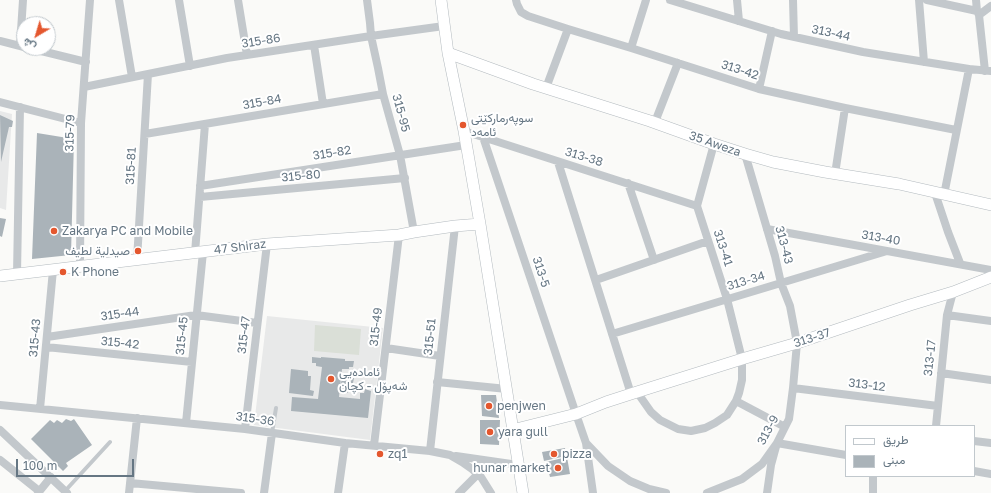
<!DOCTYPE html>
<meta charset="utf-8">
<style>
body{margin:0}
#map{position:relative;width:991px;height:493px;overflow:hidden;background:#fafaf8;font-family:"Golos Text",Vazirmatn,sans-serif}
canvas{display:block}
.legend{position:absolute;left:845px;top:425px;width:130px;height:52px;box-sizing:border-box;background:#fff;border:1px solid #c1c8cd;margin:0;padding:5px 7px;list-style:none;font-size:12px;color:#657683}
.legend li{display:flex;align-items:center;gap:8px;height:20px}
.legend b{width:20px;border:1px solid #c1c8cd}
.north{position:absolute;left:16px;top:16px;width:40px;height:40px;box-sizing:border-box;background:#fff;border:1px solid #c1c8cd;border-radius:50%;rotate:218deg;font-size:11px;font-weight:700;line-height:16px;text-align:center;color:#657683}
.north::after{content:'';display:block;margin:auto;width:14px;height:18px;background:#e4572e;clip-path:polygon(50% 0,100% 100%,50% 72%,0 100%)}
.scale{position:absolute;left:16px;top:459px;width:118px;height:18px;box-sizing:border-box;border:2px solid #657683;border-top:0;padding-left:5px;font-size:12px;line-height:14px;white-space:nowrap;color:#657683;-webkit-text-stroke:3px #fff;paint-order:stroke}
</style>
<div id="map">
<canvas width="991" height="493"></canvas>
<ul class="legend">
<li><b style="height:5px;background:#fff"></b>طريق</li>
<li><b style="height:11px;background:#aab3b9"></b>مبنى</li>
</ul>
<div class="north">ش</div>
<div class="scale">100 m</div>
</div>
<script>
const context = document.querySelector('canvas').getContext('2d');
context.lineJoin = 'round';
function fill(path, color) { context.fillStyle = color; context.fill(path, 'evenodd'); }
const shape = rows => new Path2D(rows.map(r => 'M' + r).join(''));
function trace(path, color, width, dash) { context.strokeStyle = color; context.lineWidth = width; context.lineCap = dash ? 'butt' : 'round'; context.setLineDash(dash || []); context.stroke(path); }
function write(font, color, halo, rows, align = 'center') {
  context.font = font + ' "Golos Text",Vazirmatn,sans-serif'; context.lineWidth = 4; context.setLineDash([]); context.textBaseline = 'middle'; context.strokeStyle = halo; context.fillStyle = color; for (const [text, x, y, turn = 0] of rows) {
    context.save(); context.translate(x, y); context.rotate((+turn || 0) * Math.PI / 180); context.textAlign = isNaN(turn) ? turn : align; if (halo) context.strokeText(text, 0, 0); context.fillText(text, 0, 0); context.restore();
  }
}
const built = shape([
 [0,111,12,114,6,210,0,208],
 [267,316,383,328,370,440,254,425]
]);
const green = shape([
 [315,325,361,329,359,355,314,351]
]);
const building = shape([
 [0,115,13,121,12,127,9,127,1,162],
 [37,133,74,139,71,255,32,259],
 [0,218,6,219,2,237,0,236],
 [312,357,321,358,321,357,345,359,345,361,354,361,353,367,349,367,349,369,342,369,339,397,360,399,360,393,364,393,365,389,371,391,368,418,291,411,292,397,318,399,322,367,316,366,316,363,312,363],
 [291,369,308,371,308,376,311,376,310,390,314,391,313,396,289,393],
 [342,376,354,378,353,383,349,383,348,393,340,392],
 [481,395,496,395,499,418,482,416],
 [66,419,71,421,74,419,92,445,66,463,68,466,63,471,31,439,50,420,54,423,57,420,62,423],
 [480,420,500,420,499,445,480,444],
 [565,448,566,456,544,461,542,452],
 [567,457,570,474,550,477,546,462]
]);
const lane = shape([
 [272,433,276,408],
 [65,491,110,442]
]);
const street = shape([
 [119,0,132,77],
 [179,0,190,66],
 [238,0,247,55],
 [367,0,370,23,371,36,378,68,383,94,400,155,414,232],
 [516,0,517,4,521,12,528,16,568,29,631,48,759,89,845,108,956,130],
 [670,0,781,34,863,52,969,69,991,71],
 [737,0,739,21],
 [793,0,794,37],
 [919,0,924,62],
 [927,0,977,11],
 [976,0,977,11,979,15,985,71],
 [979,15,991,6],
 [0,41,24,47],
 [314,45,323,104],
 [20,46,23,0],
 [29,48,86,62],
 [631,48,646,0],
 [84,87,227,58,371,36,444,26],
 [546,88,568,29],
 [759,89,772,31],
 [0,102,81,123],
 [655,122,678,63],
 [464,131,697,206],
 [145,134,383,94],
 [483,137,576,414,586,443,608,466,630,481,649,489,666,493],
 [558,162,631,394],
 [835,174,845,108],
 [628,183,654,260],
 [200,186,466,145],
 [935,193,948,232,960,263],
 [944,195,969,69],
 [200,197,405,178],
 [767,229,991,270],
 [195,253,205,124],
 [137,260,148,74],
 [80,267,81,123,90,0],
 [17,274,20,107],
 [596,280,708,241],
 [947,315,991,321],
 [612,334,887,251],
 [47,337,196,315,257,323],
 [46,347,192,362],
 [386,348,440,356],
 [941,373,991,380],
 [437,382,507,389],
 [793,388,938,406],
 [637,392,651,412,660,420,678,429,691,431,705,428,715,423,727,415,736,401,739,393,742,380,742,359,727,299,697,206,714,144],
 [736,401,785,427],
 [0,405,245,429,345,443,430,451,450,455,462,462,472,469,481,477,491,493],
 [40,409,53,270],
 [186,423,203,252],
 [936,426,947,315,953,292],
 [245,429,267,244],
 [0,430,67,493],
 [974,441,991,443],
 [586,443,593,493],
 [374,445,399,235],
 [430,451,455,226],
 [456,456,518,465],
 [0,460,39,491],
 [974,471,991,474],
 [873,476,873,493],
 [130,483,241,493],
 [38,493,51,477],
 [129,493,137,418],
 [264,493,272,433],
 [338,493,345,443],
 [459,493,478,474],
 [707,493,742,479,762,464,777,443,789,419,793,388,797,343,790,306,781,283,775,256,745,154],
 [767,493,771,465,777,443,846,455]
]);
const secondary = shape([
 [441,0,448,53,464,131,480,224,523,493],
 [448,53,533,84,650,121,714,144,745,154,773,162,825,172,899,184,991,205],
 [0,276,267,244,399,235,414,232,455,226,480,224],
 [512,430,576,414,606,402,637,392,742,359,797,343,910,305,953,292,991,277]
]);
const markers = [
 [463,125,4,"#e4572e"],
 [54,231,4,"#e4572e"],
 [138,251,4,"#e4572e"],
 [63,272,4,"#e4572e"],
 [331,379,4,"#e4572e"],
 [489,406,4,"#e4572e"],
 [490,432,4,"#e4572e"],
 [380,454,4,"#e4572e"],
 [554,454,4,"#e4572e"],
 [558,468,4,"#e4572e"]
];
const streetNames = [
 ["313-44",831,33,12],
 ["315-86",261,41,-9],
 ["313-42",740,70,18],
 ["315-84",262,102,-10],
 ["315-95",401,113,75],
 ["315-79",70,133,-88],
 ["35 Aweza",715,144,19],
 ["315-82",332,153,-9],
 ["313-38",584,157,17],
 ["315-81",131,166,-87],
 ["315-80",301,176,-5],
 ["313-40",881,238,10],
 ["313-43",784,245,75],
 ["47 Shiraz",240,247,-7],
 ["313-41",723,248,72],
 ["313-5",541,272,72],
 ["313-34",746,281,-17],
 ["315-44",120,314,-8],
 ["315-49",376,327,-83],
 ["315-47",244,335,-83],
 ["315-45",182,336,-84],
 ["315-51",430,337,-84],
 ["315-43",35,338,-85],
 ["313-37",812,338,-18],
 ["315-42",120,343,6],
 ["313-17",930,358,-84],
 ["313-12",867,385,7],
 ["315-36",255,419,8],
 ["313-9",768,430,-62]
];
const poiNames = [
 ["سوپەرمارکێتی",471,118],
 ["ئامەد",471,132],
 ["Zakarya PC and Mobile",62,231],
 ["صیدلیة لطیف",130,251,"right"],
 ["K Phone",71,272],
 ["ئامادەیی",339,372],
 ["شەپۆل - کچان",339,386],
 ["penjwen",497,406],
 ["yara gull",498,432],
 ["zq1",388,454],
 ["pizza",562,454],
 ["hunar market",550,468,"right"]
];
fill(built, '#e8e9e9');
fill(green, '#dadfd7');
fill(building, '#aab3b9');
trace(secondary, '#b3babf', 12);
trace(lane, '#c3c8cc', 4);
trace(street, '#c3c8cc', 8);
trace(secondary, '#fff', 11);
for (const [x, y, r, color] of markers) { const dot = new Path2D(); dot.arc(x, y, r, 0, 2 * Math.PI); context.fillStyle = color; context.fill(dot); trace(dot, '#fff', 1.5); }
write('12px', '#657683', '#fff', streetNames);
write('12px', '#657683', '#fff', poiNames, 'left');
</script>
